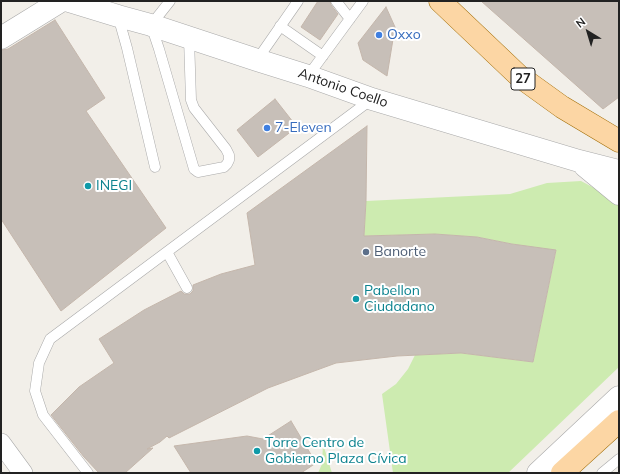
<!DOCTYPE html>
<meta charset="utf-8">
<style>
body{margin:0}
#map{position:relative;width:620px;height:474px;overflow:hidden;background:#f2efe9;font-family:Mulish,sans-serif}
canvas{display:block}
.frame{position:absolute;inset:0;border:2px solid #222;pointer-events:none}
.north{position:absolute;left:568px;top:12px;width:40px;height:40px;-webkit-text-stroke:3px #fff;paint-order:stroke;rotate:322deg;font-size:11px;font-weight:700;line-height:16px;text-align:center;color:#222}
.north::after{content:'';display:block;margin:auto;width:14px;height:18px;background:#222;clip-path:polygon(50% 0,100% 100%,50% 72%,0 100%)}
</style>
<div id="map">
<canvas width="620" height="474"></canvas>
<div class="frame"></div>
<div class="north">N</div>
</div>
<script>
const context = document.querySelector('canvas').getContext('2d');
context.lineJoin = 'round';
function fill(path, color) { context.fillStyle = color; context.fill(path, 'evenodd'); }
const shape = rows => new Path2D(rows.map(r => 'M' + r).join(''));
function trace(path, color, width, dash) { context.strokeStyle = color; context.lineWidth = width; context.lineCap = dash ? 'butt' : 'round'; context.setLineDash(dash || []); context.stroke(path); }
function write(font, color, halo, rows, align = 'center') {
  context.font = font + ' Mulish,sans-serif'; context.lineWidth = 4; context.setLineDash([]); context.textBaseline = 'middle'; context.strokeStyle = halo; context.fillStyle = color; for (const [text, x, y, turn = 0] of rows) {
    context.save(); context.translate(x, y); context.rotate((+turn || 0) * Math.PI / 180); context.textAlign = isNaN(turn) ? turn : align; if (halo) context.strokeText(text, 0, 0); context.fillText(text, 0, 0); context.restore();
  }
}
const grass = shape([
 [581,181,619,201,619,367,508,473,393,473,382,394,396,384,408,369,415,355,461,353,533,362,556,251,512,244,477,237,435,234,364,236,366,201,510,194,547,183],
 [323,444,332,473,318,473,322,464]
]);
const building = shape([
 [318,1,330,1,331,5,338,14,320,40,301,27,318,1],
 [481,1,619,1,619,97,603,109,481,1],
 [386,7,395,27,387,76,363,60,358,43,386,7],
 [55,20,105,98,86,111,166,228,61,311,1,219,1,50,8,49,55,20],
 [275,99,297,127,258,157,237,130,275,99],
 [367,126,366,201,364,236,435,234,477,237,512,244,556,250,533,362,461,353,397,356,336,363,268,388,169,438,167,436,160,442,147,449,153,448,125,473,99,473,84,457,51,415,79,387,114,363,99,339,144,310,181,291,184,294,190,294,193,291,193,285,221,274,255,265,247,213,367,126],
 [291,421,316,463,301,473,191,473,174,446,247,436,263,439,291,421]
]);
const service = shape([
 [170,1,151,25,159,49,194,169,198,172,224,167,227,164,229,160,229,155,226,149,194,108,191,100,189,38],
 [336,1,350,19],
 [118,16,127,48,155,167],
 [280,26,323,56],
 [257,60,298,1],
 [308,76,363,1],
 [167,252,187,288],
 [88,473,43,415,35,391,39,363,50,339,372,99],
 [602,473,619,459]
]);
const minor = shape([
 [1,443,23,473]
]);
const tertiary = shape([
 [69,1,118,16,151,25,257,60,308,76,372,99,579,161,619,171],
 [1,38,61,1],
 [585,166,619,194],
 [538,473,619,397]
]);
const primary = shape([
 [440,1,519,76,562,107,619,141],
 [562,473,619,421]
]);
const markers = [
 [379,35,4,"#3f7fe0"],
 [267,128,4,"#3f7fe0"],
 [88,186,4,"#0f9aa8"],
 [366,252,4,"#5c6f8a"],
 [356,299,4,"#0f9aa8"],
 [257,451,4,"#0f9aa8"]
];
const shields = [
 [523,79,24]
];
const shieldNames = [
 ["27",523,79]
];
const shopNames = [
 ["Oxxo",387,35],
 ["7-Eleven",275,128]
];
const streetNames = [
 ["Antonio Coello",343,88,19]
];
const cultureNames = [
 ["INEGI",96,186],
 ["Pabellon",364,291],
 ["Ciudadano",364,307],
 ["Torre Centro de",265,443],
 ["Gobierno Plaza Cívica",265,459]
];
const serviceNames = [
 ["Banorte",374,252]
];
fill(grass, '#cdebb0');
fill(building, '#c7bfb8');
trace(building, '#c4b6ab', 1);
trace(service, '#a9a9a9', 11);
trace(minor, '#a9a9a9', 20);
trace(tertiary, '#a9a9a9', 23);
trace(primary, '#a06b00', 23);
trace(service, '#fff', 10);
trace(minor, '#fff', 19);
trace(tertiary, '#fff', 22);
trace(primary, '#fcd6a4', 22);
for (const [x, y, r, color] of markers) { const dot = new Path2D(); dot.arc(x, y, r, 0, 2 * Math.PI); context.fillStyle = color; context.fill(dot); trace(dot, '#fff', 1.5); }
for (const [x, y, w] of shields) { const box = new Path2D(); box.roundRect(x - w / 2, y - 11, w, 22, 3); context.fillStyle = '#fff'; context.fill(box); trace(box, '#222', 1); }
write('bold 13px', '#222', null, shieldNames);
write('14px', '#366cbe', '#fff', shopNames, 'left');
write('14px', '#222', '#fff', streetNames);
write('14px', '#0d838f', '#fff', cultureNames, 'left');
write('14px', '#4e5e75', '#fff', serviceNames, 'left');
</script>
